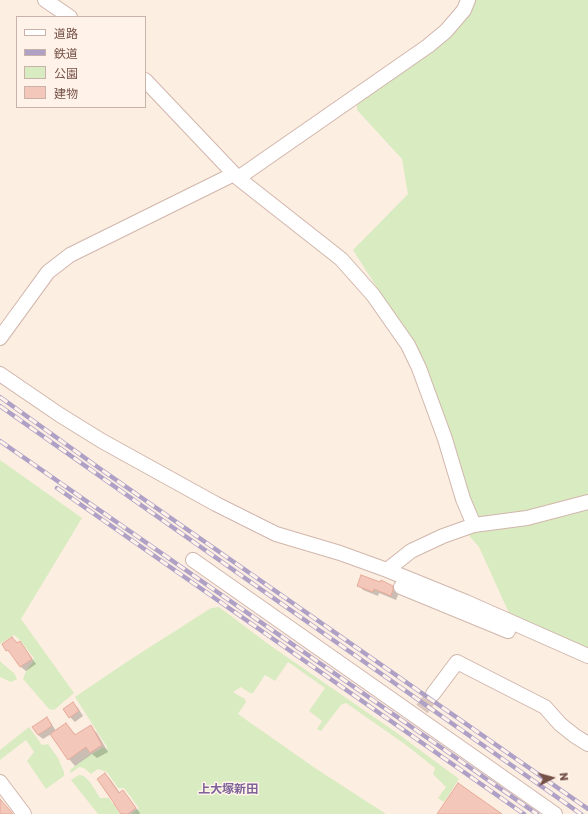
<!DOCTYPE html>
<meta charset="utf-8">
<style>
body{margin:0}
#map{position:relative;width:588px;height:814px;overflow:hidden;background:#fdeee2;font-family:"Golos Text","Noto Sans JP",sans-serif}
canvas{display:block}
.legend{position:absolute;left:16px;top:16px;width:130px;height:92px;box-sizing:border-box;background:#fff3e9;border:1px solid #c8b2a9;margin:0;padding:5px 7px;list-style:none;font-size:12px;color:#755148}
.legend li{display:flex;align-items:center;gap:8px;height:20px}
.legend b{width:20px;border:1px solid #c8b2a9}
.north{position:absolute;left:532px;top:758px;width:40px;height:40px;-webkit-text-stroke:3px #fff3e9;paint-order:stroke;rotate:84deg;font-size:11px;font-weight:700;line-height:16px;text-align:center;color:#755148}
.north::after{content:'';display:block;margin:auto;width:14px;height:18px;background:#755148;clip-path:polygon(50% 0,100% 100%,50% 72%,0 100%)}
</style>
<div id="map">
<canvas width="588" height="814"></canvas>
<ul class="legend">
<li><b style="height:5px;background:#fff"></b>道路</li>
<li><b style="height:5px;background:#afa1c6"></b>鉄道</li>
<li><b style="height:11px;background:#d9ebc0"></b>公園</li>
<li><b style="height:11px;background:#f3c7b9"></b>建物</li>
</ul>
<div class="north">N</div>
</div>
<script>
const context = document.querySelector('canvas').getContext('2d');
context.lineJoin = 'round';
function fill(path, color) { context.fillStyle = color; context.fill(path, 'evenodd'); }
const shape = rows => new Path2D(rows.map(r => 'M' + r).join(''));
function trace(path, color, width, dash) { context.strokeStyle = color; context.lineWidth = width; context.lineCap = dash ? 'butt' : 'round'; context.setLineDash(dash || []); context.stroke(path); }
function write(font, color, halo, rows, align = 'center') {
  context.font = font + ' "Golos Text","Noto Sans JP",sans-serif'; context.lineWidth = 3; context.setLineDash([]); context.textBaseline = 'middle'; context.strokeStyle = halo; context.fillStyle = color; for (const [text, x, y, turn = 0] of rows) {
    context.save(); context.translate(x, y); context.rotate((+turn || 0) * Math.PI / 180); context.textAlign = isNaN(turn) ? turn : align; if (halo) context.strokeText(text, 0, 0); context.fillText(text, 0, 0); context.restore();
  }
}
const green = shape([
 [468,0,588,0,588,499,526,515,476,521,411,341,353,250,408,194,402,159,357,110,357,96,429,45],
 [0,460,82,518,21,619,74,693,54,710,49,709,23,679,26,671,32,663,34,658,19,639,14,635,0,644],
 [588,506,588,650,509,613,479,547,466,532],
 [219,607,271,646,397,733,459,779,444,802,438,798,446,787,433,774,435,768,406,745,346,703,341,705,321,731,317,729,322,721,309,711,325,688,288,662,275,681,265,675,253,693,250,693,241,687,233,692,245,699,246,702,238,714,315,768,386,814,131,814,139,808,124,788,118,788,107,772,98,769,91,774,84,768,79,767,71,773,70,770,88,756,104,747,106,750,107,747,75,697,125,663,211,608],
 [0,661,3,664,14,673,17,679,11,682,0,677],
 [29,727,42,745,48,744,58,758,64,772,64,776,46,789,27,761,34,752,26,740,0,760,0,750],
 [79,775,84,776,90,782,100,798,109,798,120,814,98,814,71,780]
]);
const shadow = shape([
 [359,585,392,586,397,591,398,595,396,600,379,593,378,596,363,590],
 [12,638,18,643,19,642,24,647,36,664,26,671,21,667,12,654,7,650],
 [73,703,78,708,83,716,75,722,70,717],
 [47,719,51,723,56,731,66,724,76,735,91,727,97,733,108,752,97,758,92,754,75,766,69,759,51,734,43,739,38,735],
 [105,774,110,779,120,793,123,791,127,796,140,813,139,814,122,814]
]);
const building = shape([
 [361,575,380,582,381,580,393,586,393,590,391,596,374,589,373,592,357,586,361,575],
 [12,637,17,643,20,641,32,659,20,667,8,650,6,651,2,644,12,637],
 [73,702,79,711,69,718,63,709,73,702],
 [47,717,52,726,38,735,32,727,47,717],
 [66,723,75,735,91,725,102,745,90,753,86,747,68,760,50,734,66,723],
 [105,773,119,793,123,790,136,808,128,814,121,814,114,804,114,803,97,779,105,773],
 [458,783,502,814,437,814,458,783],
 [0,799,13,814,0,814,0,799]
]);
const minorTunnel = shape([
 [422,709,433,694]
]);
const minor = shape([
 [45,0,70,17],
 [145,80,238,178,341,259,373,295,408,345,419,368,445,439,463,499,474,525],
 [238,178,428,46,446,31,464,10,468,0],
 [0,338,48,272,70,255,234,174],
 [0,374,60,415,102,441,216,504,276,534,340,553,387,570,466,602,588,656],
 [193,560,555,814],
 [387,570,411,551,443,536,474,525,527,518,588,502],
 [401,587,508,631],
 [433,694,457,662,545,707,560,724,575,736,588,744],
 [0,782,24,814]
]);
const rail = shape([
 [0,397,99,468,588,809],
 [0,406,581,814],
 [0,441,537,814],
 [57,488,524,814]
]);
const quarterNames = [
 ["上大塚新田",228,789]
];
fill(green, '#d9ebc0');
fill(shadow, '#0003');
fill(building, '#f3c7b9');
trace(building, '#e6aa99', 1);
trace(minorTunnel, '#dbc7bc', 14, [14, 7]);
trace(minor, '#d1b6ac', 16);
trace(minor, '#fff', 14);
trace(rail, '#afa1c6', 4.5);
trace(rail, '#fff3e9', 3, [9]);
write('bold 12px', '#7e6399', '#fff3e9', quarterNames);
</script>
